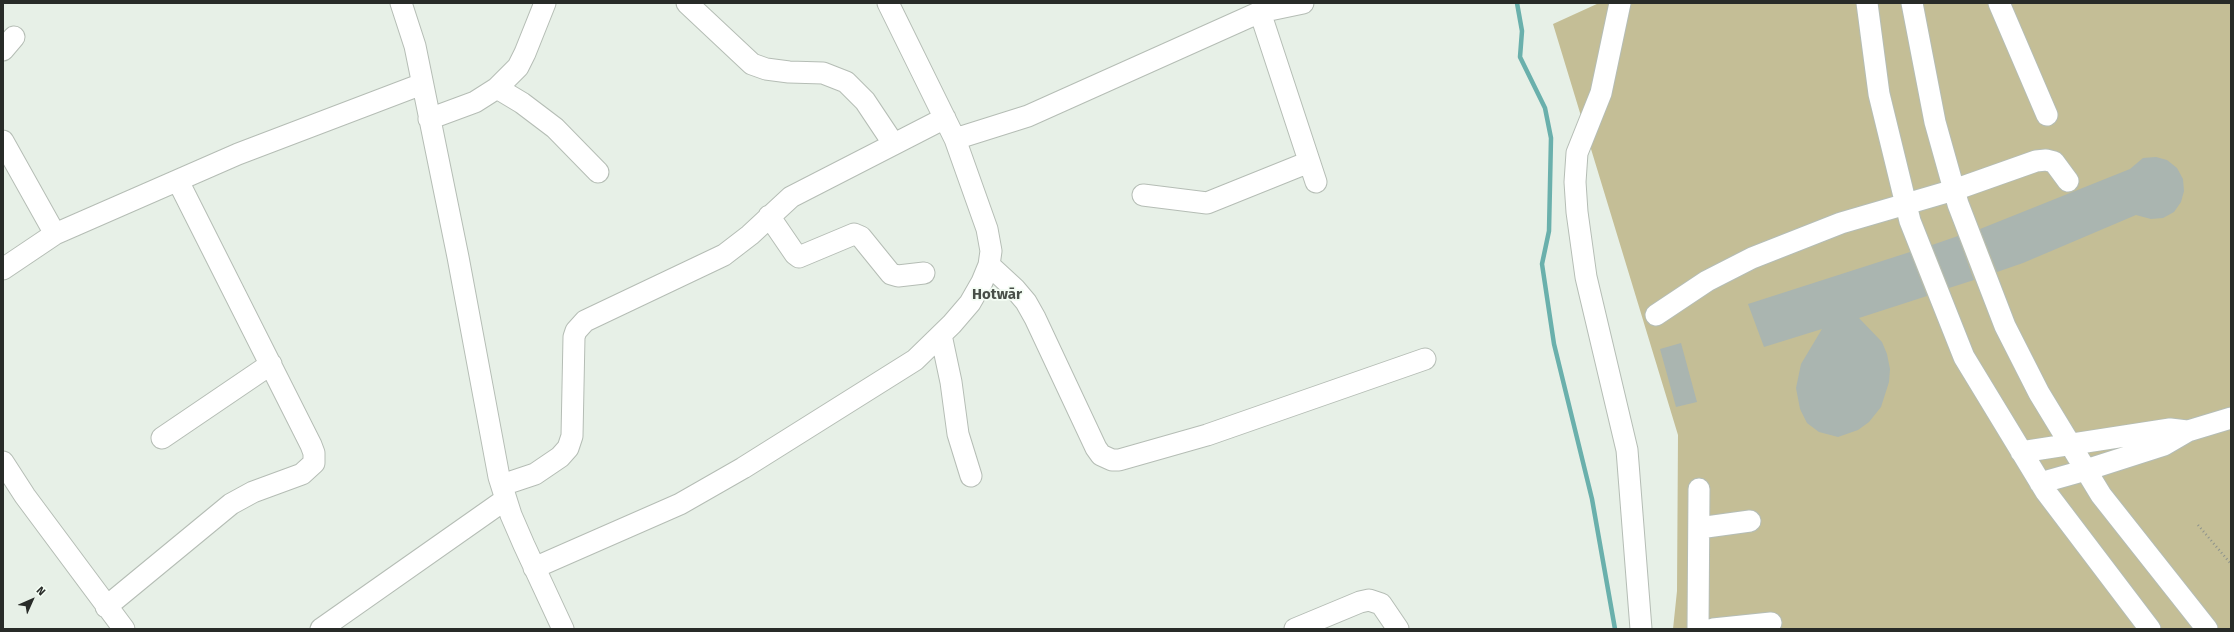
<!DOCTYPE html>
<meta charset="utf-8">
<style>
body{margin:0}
#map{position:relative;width:2234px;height:632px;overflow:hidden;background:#e7f0e7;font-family:"Fira Sans",sans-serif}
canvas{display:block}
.frame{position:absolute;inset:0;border:4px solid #282b28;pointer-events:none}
.north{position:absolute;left:12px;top:580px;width:40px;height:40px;-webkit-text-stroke:3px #f4fdf4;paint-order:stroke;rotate:45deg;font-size:11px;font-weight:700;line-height:16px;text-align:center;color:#282b28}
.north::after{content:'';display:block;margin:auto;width:14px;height:18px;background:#282b28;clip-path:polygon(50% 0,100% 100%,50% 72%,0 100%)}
</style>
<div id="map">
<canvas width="2234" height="632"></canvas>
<div class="frame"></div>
<div class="north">N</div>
</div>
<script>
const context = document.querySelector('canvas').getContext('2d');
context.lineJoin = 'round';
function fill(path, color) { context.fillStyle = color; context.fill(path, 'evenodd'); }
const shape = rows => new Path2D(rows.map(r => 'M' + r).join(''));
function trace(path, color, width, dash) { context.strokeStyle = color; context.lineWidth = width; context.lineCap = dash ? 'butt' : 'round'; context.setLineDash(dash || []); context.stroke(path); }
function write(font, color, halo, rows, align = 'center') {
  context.font = font + ' "Fira Sans",sans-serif'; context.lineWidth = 3.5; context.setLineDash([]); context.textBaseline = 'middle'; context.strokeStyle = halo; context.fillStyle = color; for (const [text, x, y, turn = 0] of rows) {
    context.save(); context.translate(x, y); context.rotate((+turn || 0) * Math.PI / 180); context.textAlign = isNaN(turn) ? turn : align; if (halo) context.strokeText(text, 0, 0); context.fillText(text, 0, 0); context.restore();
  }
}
const green = shape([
 [1599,3,2231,3,2231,629,1673,629,1677,591,1678,435,1553,24]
]);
const stream = shape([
 [1517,3,1522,31,1520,57,1545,108,1551,138,1549,231,1542,264,1554,344,1592,499,1615,629]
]);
const building = shape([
 [2156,157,2167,160,2177,168,2183,179,2184,191,2181,202,2174,212,2163,218,2151,219,2136,215,2023,263,1997,272,1980,229,2130,169,2143,158],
 [1958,236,1974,280,1949,288,1932,245],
 [1910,252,1927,296,1859,318,1882,342,1887,354,1890,369,1889,382,1881,407,1869,422,1858,430,1838,437,1819,432,1807,423,1800,409,1796,388,1801,364,1822,329,1764,347,1748,304],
 [1681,343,1697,402,1676,407,1660,349]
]);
const path = shape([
 [2198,525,2231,564]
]);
const minor = shape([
 [401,3,415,46,458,257,499,477,511,515,524,545,563,629],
 [687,3,752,64,766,69,789,72,823,73,846,82,865,101,893,143],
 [1620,3,1601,93,1577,153,1575,182,1577,212,1586,277,1627,450,1641,629],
 [1867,3,1879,94,1910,221,1964,357,2046,492,2150,629],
 [1912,3,1935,122,1958,204,2005,326,2039,393,2101,495,2207,629],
 [1999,3,2047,115],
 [1260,12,1316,182],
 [3,50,14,37],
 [497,88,522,103,555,128,598,172],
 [429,119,475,102,497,88,518,67,525,53,545,3],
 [955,139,1028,116,1260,12,1303,3],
 [3,141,55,234],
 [1143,195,1207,203,1309,162],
 [769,216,795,254,799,257,854,234,861,237,891,274,898,276,924,273],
 [989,265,1015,289,1026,302,1035,318,1096,448,1101,455,1112,460,1119,460,1207,435,1425,359],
 [3,269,55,234,238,154,422,84],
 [1656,315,1707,281,1752,258,1841,223,1954,190,2036,161,2046,160,2054,162,2068,181],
 [941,335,951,382,958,434,971,476],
 [162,438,271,364],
 [2021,452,2170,429,2187,431],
 [3,462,25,496,124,629],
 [2040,483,2086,470,2164,445,2188,431,2231,418],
 [502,485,535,474,560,457,568,448,572,436,574,337,576,331,585,321,724,255,750,235,791,197,945,118],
 [1699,528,1750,521],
 [534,568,680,504,743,468,915,360,952,324,970,303,982,282,989,265,991,251,987,229,955,139,888,3],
 [106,607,231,504,253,492,302,474,314,463,314,453,311,445,178,181],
 [321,629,506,499],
 [1295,629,1360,602,1369,600,1381,604,1398,629],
 [1698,629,1699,489],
 [1713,629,1771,623]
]);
const districtNames = [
 ["Hotwār",997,295]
];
fill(green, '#c4be96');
trace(stream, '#6ab0ac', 4.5);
fill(building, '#aab5b0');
trace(minor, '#b5bdb5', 23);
trace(path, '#8c928c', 2.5, [1, 3]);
trace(minor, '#fff', 21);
write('bold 15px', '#484f48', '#f4fdf4', districtNames);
</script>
